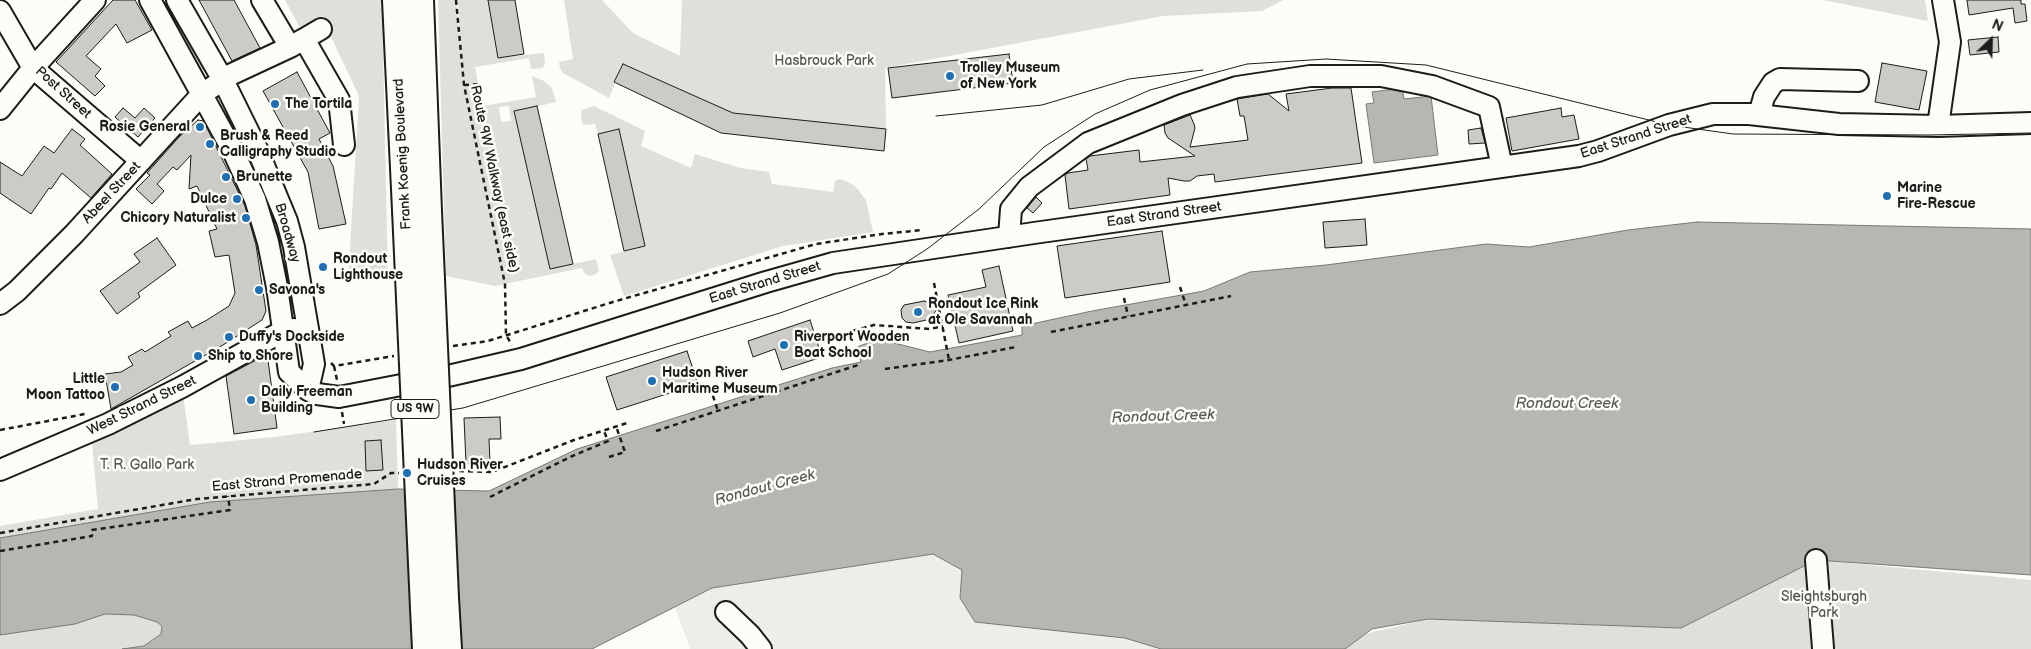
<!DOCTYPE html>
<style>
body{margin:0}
#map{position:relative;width:2031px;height:649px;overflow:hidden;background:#fdfcf7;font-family:"Balsamiq Sans",sans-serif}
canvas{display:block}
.north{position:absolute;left:1966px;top:15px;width:50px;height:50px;-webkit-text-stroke:4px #fdfcf7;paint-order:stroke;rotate:24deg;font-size:14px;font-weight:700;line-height:20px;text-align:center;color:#1c1c1c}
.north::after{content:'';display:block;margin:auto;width:18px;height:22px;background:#1c1c1c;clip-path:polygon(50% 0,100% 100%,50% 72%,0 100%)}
</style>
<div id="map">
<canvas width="2031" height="649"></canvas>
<div class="north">N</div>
</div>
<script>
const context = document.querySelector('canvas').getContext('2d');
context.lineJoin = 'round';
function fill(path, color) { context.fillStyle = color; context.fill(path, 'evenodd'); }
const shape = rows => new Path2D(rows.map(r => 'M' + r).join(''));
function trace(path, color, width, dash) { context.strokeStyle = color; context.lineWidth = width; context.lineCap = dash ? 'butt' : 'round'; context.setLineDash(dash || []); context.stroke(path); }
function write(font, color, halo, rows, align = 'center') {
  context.font = font + ' "Balsamiq Sans",sans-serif'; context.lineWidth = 5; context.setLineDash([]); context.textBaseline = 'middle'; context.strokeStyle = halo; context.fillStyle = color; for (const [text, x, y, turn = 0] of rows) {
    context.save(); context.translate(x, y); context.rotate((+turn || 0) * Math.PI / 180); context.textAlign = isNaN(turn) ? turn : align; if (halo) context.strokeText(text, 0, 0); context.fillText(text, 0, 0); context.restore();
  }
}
const built = shape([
 [933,554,962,570,960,598,1125,638,1156,647,1156,649,690,649,675,607,712,588]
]);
const green = shape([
 [160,0,169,0,207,67,200,71],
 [285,0,382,0,388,281,348,281,359,96,322,18,300,28],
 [438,0,456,0,461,48,458,0,488,0,498,58,544,53,545,64,542,68,531,69,529,58,475,67,482,106,536,97,532,76,544,81,552,88,556,102,514,112,550,269,596,259,599,271,596,274,589,276,585,274,582,268,495,286,446,276],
 [509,106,511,121,501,122,499,107],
 [564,0,602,0,633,33,680,56,682,0,1283,0,1262,11,1163,16,885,68,886,129,733,113,623,64,609,98,563,73,560,68,559,62,573,59],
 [1823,0,1925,0,1928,21],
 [594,106,645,131,641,146,691,168,695,154,740,168,769,172,772,184,833,192,835,181,839,179,846,181,856,187,866,200,873,232,783,246,624,296,610,255,645,246,619,130,598,134,595,124,583,125,581,118,582,110],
 [182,387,190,445,274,437,396,420,398,489,210,502,0,538,0,526,98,509,92,443,96,437],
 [1816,560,2031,580,2031,649,1345,649,1365,634,1428,619,1681,628],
 [105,614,134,615,157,622,162,626,161,634,144,646,122,649,0,649,0,635,75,624]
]);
const water = shape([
 [1402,88,1404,99,1431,96,1438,155,1374,163,1366,104,1374,103,1372,92,1402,88],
 [1697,222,2031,229,2031,575,1816,560,1681,628,1428,619,1372,629,1345,649,1161,649,1125,638,975,622,960,598,962,570,933,554,712,588,592,649,122,649,144,646,161,634,162,626,157,622,134,615,105,614,75,624,0,635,0,538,210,502,398,489,489,491,577,449,832,368,861,362,857,347,878,339,930,352,1022,335,1022,326,1092,311,1204,291,1250,272,1326,265,1486,244,1529,247,1628,230,1697,222]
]);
const building = shape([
 [113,0,135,0,152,30,127,43,116,24,86,56,101,69,95,76,105,86,95,96,56,62,113,0],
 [199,0,234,0,260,48,232,61,199,0],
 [488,0,515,0,524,54,498,58,488,0],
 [1967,0,2021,0,2021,4,2025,4,2027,21,2015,23,2013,8,1969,15,1967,0],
 [1998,37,1999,52,1970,55,1968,40,1998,37],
 [1009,54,1013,83,892,98,888,68,1009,54],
 [1882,63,1927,71,1919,110,1875,102,1882,63],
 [623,64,733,113,886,129,884,151,721,133,614,82,623,64],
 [297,72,330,133,319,139,333,166,346,224,319,229,308,172,263,91,297,72],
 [1332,88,1351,88,1362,163,1215,182,1214,174,1197,176,1190,181,1184,181,1168,178,1170,195,1069,209,1065,175,1068,173,1088,170,1086,159,1090,156,1139,150,1140,162,1195,156,1168,138,1165,133,1164,125,1190,115,1194,124,1195,128,1190,147,1248,140,1244,116,1240,116,1237,99,1268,94,1289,111,1286,94,1332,88],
 [537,106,573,264,550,269,514,111,537,106],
 [123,108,135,118,144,108,155,118,138,137,115,117,123,108],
 [1561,108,1562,117,1574,115,1579,139,1512,151,1506,118,1561,108],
 [198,120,203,121,208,130,245,206,256,245,266,311,262,320,223,345,111,409,105,374,121,372,133,365,128,357,142,349,145,352,171,336,168,332,188,321,192,328,207,320,229,306,235,293,229,255,215,257,209,231,217,229,197,186,189,189,191,155,177,170,173,167,157,184,164,191,152,204,136,189,150,175,147,173,179,137,198,120],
 [1481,128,1485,143,1469,144,1468,130,1481,128],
 [72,129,85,139,80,145,112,174,91,198,62,173,51,189,49,188,31,214,0,193,0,162,22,176,44,146,54,153,72,129],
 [619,129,645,246,624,251,598,134,619,129],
 [1036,197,1042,203,1033,213,1027,208,1036,197],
 [1365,219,1367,245,1325,248,1323,222,1365,219],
 [1162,231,1170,282,1065,298,1057,246,1162,231],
 [157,238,176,265,138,293,140,297,117,314,100,291,140,262,134,254,157,238],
 [999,266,1013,331,959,343,948,295,986,287,982,270,999,266],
 [924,301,939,305,931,319,913,323,906,322,902,318,901,310,904,305,924,301],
 [810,320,822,357,782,370,775,349,753,357,748,341,810,320],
 [687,351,698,384,617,410,606,377,687,351],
 [264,356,268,360,277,428,234,434,226,376,264,356],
 [500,417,501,439,489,439,490,463,466,464,464,418,500,417],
 [381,440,383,470,366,471,365,441,381,440]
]);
const path = shape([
 [456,0,464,85,505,284,506,335,512,345],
 [464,85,481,84],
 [934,283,949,360],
 [1180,287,1186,305],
 [1124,298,1128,316],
 [1051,332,1231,296],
 [827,338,874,325,930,329,943,326],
 [453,346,488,341,616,301,816,244,882,234,923,230],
 [331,363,334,366,394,356],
 [334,366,337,380],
 [885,369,949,360,1016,347],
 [710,387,718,411],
 [342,412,344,424],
 [0,430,85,414],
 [656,431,858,365],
 [609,457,625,452,616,426],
 [459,471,492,472,574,440,627,423],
 [490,497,570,457,608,441,604,431],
 [0,533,197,499,374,484,391,473,399,473],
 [0,551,92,536,92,530,230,510,228,496]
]);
const minor = shape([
 [150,0,234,153,255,199,268,242,277,287,289,372,308,390,317,394,339,397,448,376,521,359,766,282,833,263,1034,233,1579,156,1598,151,1669,125,1713,114,1749,114,1839,124,1938,126,2031,123],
 [177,0,223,80,258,151,287,221,294,247,314,364,308,390],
 [0,11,33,68,141,161],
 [304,39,321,29],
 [290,47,304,39,339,100,344,145],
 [0,109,33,68,95,0],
 [1759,115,1764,97,1773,83,1780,79,1858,81],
 [1938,126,1950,42,1943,0],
 [1009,237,1011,209,1029,187,1088,143,1182,105,1237,87,1310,76,1381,76,1432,86,1489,107,1502,167],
 [0,304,17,291,74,234,202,94,232,74,290,47,262,0],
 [0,470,108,424,182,387,283,331,294,329],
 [1816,560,1823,648],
 [726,612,750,635,761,649]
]);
const major = shape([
 [396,0,406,210],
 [420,0,428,211],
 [445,598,448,649],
 [424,608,426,649]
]);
const tram = shape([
 [936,116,1042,105,1129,79,1203,70],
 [314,432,463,408,780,313,888,274,927,249,979,209,1044,147,1095,114,1150,90,1247,64,1326,59,1426,65,1669,125,1733,134,1929,135,2031,133]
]);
const majorBridge = shape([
 [406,210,424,608],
 [428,211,445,598]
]);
const markers = [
 [950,76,5,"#1f6fb2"],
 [275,104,5,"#1f6fb2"],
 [200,127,5,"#1f6fb2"],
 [210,144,5,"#1f6fb2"],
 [226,177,5,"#1f6fb2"],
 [1887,196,5,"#1f6fb2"],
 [237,199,5,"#1f6fb2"],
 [246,218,5,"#1f6fb2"],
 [323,267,5,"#1f6fb2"],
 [259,290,5,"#1f6fb2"],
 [918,312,5,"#1f6fb2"],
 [229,337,5,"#1f6fb2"],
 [784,345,5,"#1f6fb2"],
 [198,356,5,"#1f6fb2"],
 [652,381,5,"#1f6fb2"],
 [115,387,5,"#1f6fb2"],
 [251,400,5,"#1f6fb2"],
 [407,473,5,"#1f6fb2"]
];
const shields = [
 [415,409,48]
];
const shieldNames = [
 ["US 9W",415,409]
];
const parkNames = [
 ["Hasbrouck Park",824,61],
 ["T. R. Gallo Park",147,465],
 ["Sleightsburgh",1824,597],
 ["Park",1824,613]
];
const poiNames = [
 ["Trolley Museum",960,68],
 ["of New York",960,84],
 ["The Tortila",285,104],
 ["Rosie General",190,127,"right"],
 ["Brush & Reed",220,136],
 ["Calligraphy Studio",220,152],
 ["Brunette",236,177],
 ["Marine",1897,188],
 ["Fire-Rescue",1897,204],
 ["Dulce",227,199,"right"],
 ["Chicory Naturalist",236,218,"right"],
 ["Rondout",333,259],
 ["Lighthouse",333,275],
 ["Savona's",269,290],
 ["Rondout Ice Rink",928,304],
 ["at Ole Savannah",928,320],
 ["Duffy's Dockside",239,337],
 ["Riverport Wooden",794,337],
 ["Boat School",794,353],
 ["Ship to Shore",208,356],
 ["Hudson River",662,373],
 ["Maritime Museum",662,389],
 ["Little",105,379,"right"],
 ["Moon Tattoo",105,395,"right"],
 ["Daily Freeman",261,392],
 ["Building",261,408],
 ["Hudson River",417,465],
 ["Cruises",417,481]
];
const streetNames = [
 ["Post Street",63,93,42],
 ["East Strand Street",1636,137,-18],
 ["Frank Koenig Boulevard",403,154,-93],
 ["Route 9W Walkway (east side)",494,179,78],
 ["Abeel Street",112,193,-47],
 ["East Strand Street",1164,215,-8],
 ["Broadway",287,233,74],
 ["East Strand Street",765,283,-17],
 ["West Strand Street",142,406,-26],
 ["East Strand Promenade",287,481,-5]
];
const waterNames = [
 ["Rondout Creek",1567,404],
 ["Rondout Creek",1163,417,-2],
 ["Rondout Creek",765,488,-15]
];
fill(built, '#eeede9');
fill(green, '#e0dfdb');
fill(water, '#b7b6b2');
trace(water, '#797876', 1);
fill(building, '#cccbc8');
trace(building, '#1c1c1c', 1);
trace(minor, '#1c1c1c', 24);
trace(major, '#1c1c1c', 30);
trace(path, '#1c1c1c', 2.5, [5, 4]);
trace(minor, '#fdfcf7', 20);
trace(major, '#fdfcf7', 26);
trace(tram, '#1c1c1c', 1);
trace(majorBridge, '#1c1c1c', 30, []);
trace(majorBridge, '#fdfcf7', 26);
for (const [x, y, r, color] of markers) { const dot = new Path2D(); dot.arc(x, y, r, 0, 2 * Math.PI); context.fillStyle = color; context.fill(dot); trace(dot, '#fdfcf7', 2); }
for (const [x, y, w] of shields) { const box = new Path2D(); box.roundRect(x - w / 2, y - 9.5, w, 19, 4); context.fillStyle = '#fdfcf7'; context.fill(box); trace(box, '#1c1c1c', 1); }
write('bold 12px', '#1c1c1c', null, shieldNames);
write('14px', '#575655', '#fdfcf7', parkNames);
write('bold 14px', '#1c1c1c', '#fdfcf7', poiNames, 'left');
write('14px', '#1c1c1c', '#fdfcf7', streetNames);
write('italic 15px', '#5a5a58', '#fdfcf7', waterNames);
</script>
